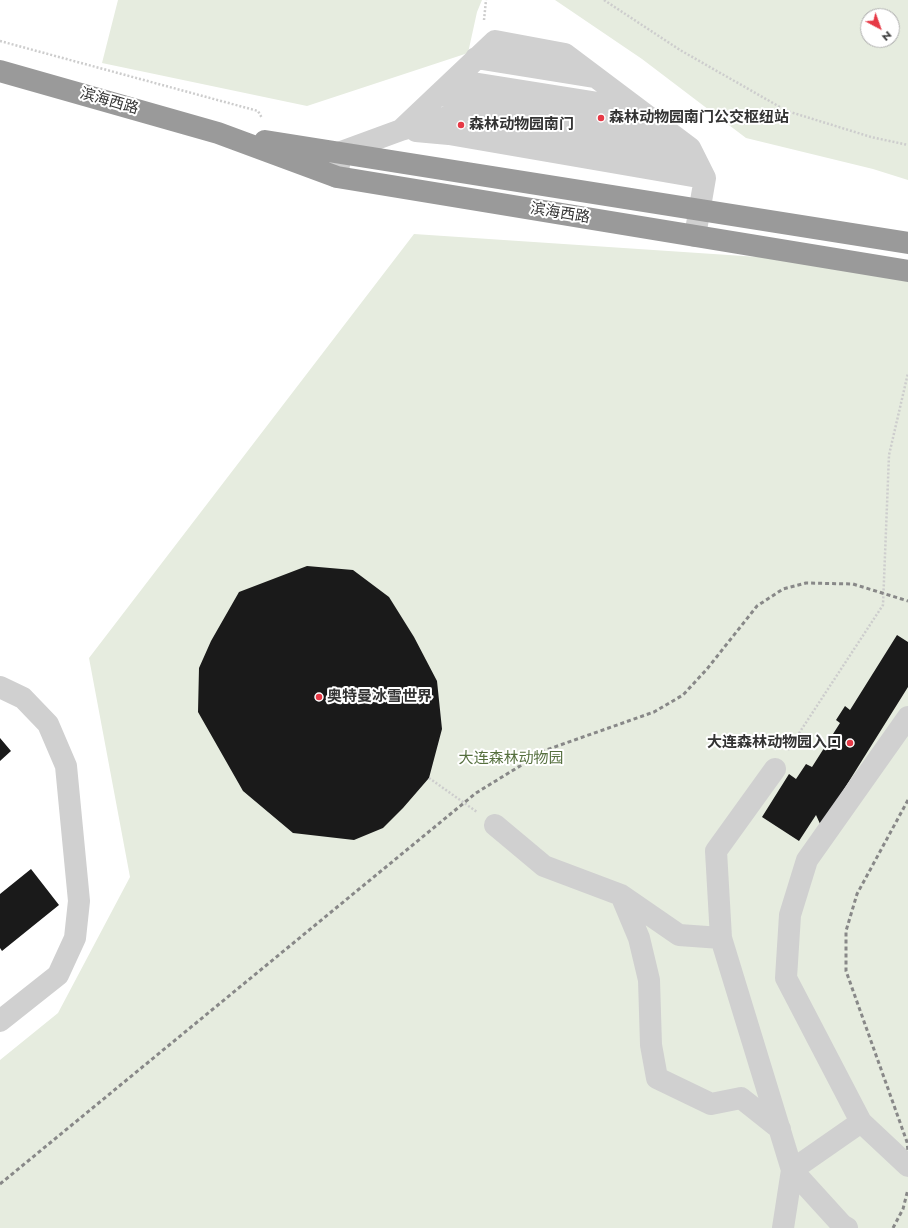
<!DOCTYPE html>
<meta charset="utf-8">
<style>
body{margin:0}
#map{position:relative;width:908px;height:1228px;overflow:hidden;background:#fff;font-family:Jost,sans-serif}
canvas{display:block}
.north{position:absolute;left:860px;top:8px;width:40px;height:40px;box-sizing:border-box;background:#fff;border:1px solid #adadad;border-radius:50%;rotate:139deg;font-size:11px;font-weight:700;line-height:16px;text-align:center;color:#333}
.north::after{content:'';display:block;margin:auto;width:14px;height:18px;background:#e63946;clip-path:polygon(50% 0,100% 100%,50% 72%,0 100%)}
</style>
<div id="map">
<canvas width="908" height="1228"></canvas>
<div class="north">N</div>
</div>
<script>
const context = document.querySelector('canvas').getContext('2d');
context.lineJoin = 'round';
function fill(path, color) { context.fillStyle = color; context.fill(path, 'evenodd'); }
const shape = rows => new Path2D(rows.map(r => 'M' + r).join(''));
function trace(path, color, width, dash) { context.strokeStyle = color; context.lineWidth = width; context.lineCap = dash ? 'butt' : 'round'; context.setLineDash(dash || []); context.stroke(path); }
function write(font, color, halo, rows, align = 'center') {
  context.font = font + ' Jost,"Noto Sans SC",sans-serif'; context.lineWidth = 4; context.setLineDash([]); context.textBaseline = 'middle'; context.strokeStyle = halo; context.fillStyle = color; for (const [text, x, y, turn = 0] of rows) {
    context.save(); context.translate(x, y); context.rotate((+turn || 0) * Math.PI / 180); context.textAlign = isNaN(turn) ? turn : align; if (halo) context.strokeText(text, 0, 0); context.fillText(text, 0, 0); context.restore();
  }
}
const green = shape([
 [118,0,482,0,477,12,468,53,307,106,102,63],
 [555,0,908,0,908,180,873,169,746,138,642,59],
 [868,16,892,16,892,40,868,40],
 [414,234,908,267,908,1228,0,1228,0,1060,58,1013,130,877,89,658]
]);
const building = shape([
 [307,566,353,570,389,597,414,637,437,681,442,729,429,778,403,808,383,828,354,840,293,833,243,791,198,712,199,668,211,641,239,592],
 [897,635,908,642,908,687,821,826,816,815,799,841,762,817,789,774,796,779,806,764,812,767,840,723,836,720,845,706,850,710],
 [0,738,11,751,0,761],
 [31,869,59,905,2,951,0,948,0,894]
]);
const path = shape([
 [604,0,680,50,787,111,871,137,908,145],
 [484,20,486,0],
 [0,41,258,111,262,118],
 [788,750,883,605,889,455,908,373],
 [429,778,477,812]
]);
const minor = shape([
 [476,58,594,77],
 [454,80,636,109],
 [438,95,633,126,668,140],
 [401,130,495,41,565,54,690,148,705,178,695,236],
 [416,131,449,134,704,178],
 [337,177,341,152,401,130,454,115,673,151,692,167],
 [0,687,23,698,48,724,66,766,79,901,75,938,58,975,0,1021],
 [775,769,716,851,721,938,792,1170,783,1228],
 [495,825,544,866,621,895,679,935,721,938],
 [621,895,639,938,649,980,651,1045,657,1078,711,1104,741,1098,780,1129],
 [861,1122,908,1166],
 [847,1228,842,1225,792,1170,861,1122,786,978,790,915,807,860,908,717]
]);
const highway = shape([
 [0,71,218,133,337,177,908,271],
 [265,141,908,243]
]);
const rail = shape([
 [908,800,857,894,846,931,846,971,907,1142,908,1151],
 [0,1184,476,793,546,750,654,712,683,695,707,669,757,606,783,589,806,583,853,584,908,601],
 [893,1228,903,1209,908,1189]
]);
const markers = [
 [601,118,4,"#e63946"],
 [461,125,4,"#e63946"],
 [319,697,4,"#e63946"],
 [850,743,4,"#e63946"]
];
const streetNames = [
 ["滨海西路",109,102,16],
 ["滨海西路",560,214,9]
];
const poiNames = [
 ["森林动物园南门公交枢纽站",609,118],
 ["森林动物园南门",469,125],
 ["奥特曼冰雪世界",327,697],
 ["大连森林动物园入口",842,743,"right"]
];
const parkNames = [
 ["大连森林动物园",511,759]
];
fill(green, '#e6ecdf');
fill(building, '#1a1a1a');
trace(path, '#cdcdcd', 2.5, [2, 2]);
trace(minor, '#d0d0d0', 22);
trace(highway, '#9a9a9a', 22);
trace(rail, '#888', 3, [4, 3]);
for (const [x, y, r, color] of markers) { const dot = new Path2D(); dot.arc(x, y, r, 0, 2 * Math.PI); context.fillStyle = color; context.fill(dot); trace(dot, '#fff', 1.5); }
write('15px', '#333', '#fff', streetNames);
write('bold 15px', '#333', '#fff', poiNames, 'left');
write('15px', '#56703f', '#fff', parkNames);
</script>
